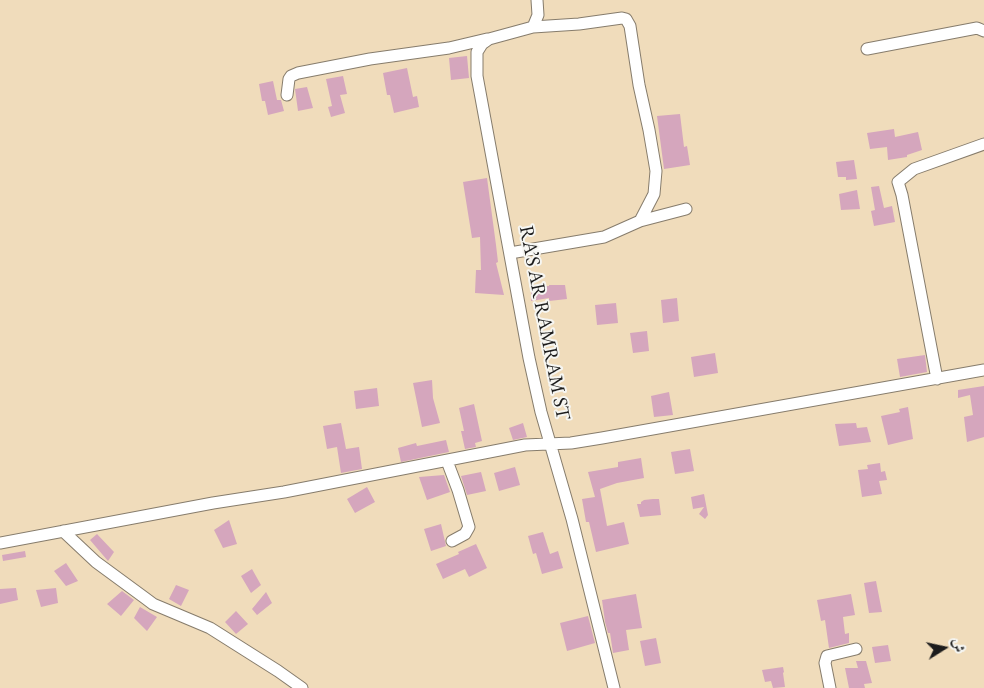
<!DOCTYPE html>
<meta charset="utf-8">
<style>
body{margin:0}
#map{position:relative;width:984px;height:688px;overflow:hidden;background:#f0dcbb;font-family:"EB Garamond",Amiri,serif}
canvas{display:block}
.north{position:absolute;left:919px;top:623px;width:50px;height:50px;-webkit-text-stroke:4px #f6f6f2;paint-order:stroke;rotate:80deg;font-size:14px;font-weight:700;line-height:20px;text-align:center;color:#1c1c1c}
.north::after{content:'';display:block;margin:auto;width:18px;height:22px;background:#1c1c1c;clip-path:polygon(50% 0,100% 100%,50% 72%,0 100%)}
</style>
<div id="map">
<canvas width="984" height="688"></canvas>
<div class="north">ش</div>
</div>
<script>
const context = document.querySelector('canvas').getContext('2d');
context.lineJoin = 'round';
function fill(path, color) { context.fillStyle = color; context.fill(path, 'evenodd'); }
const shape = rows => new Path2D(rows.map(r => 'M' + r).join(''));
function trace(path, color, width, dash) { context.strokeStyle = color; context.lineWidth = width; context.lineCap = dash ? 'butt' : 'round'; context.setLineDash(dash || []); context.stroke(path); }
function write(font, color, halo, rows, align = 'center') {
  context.font = font + ' "EB Garamond",serif'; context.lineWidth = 4; context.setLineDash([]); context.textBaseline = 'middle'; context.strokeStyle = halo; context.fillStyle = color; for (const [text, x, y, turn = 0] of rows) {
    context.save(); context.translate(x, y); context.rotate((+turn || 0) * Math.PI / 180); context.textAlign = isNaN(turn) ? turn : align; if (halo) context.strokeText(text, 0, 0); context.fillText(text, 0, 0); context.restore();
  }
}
const building = shape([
 [467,56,469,78,451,80,449,58],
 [407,68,413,97,417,96,419,107,394,113,390,95,387,95,383,73],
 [343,76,347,94,340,95,345,113,331,117,328,107,332,106,326,79],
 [273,81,277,100,281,100,284,111,268,115,265,101,262,101,259,84],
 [307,87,313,108,298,111,295,89],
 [680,114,684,147,687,146,690,165,664,169,657,116],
 [894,129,895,137,918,132,922,150,907,155,907,157,888,160,887,147,870,149,867,133],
 [854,160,857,179,846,180,846,177,838,177,836,162],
 [487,178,496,245,498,262,496,263,504,295,475,293,476,270,481,270,480,237,472,238,463,182],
 [879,186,884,208,892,206,895,222,874,226,871,211,875,210,871,187],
 [857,190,860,209,841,210,839,194],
 [549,285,565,285,567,299,549,301,549,298,531,301,531,287,549,286],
 [677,298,679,321,663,323,661,300],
 [616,303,618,323,597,325,595,305],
 [647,331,649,351,633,353,630,333],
 [715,353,718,373,694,377,691,357],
 [925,355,927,372,900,377,897,359],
 [432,380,433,398,440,423,422,427,413,383],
 [984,386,984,437,967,442,964,417,973,415,970,395,958,398,958,390],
 [377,388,379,406,356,409,354,391],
 [669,392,673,415,654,417,651,396],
 [474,404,482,441,475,443,476,447,465,449,461,431,464,431,459,408],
 [908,407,913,439,888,445,881,416,900,412,899,409],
 [341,423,346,449,359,447,362,469,341,473,337,447,327,449,323,426],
 [523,423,527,437,513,440,509,428],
 [856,423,857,428,867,427,871,442,839,446,835,424],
 [446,440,449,452,401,462,398,448,416,443,417,446],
 [690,449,694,471,675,474,671,452],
 [641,458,644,478,617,483,600,489,607,526,624,522,629,544,596,552,589,522,586,522,582,499,595,497,588,472,618,467,618,462],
 [880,463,881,472,885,471,887,480,879,481,882,494,862,497,858,470,868,469,867,465],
 [515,467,520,485,499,491,494,473],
 [481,472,486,491,467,495,461,476],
 [444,475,450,492,427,500,419,477],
 [367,487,375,502,355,513,347,499],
 [704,494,708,515,705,519,699,514,704,507,693,509,691,497],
 [653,499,659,499,661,515,640,517,637,504,641,504,641,502,644,500],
 [229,520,237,544,223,548,214,530],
 [441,524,446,546,431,551,424,529],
 [543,532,550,554,558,551,563,568,542,574,536,553,533,554,528,536],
 [97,534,114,552,108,561,90,540],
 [476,544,487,568,469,577,465,569,443,579,436,564,459,554,458,552],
 [25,551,26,557,3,561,2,555],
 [66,563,78,581,66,586,54,571],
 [252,569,261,585,251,593,241,576],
 [876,581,882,612,869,613,864,583],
 [176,585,189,590,181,606,169,599],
 [16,588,18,600,0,604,0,589],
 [56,588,58,603,41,607,36,590],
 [122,591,134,600,121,616,107,604],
 [266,592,272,603,257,615,252,609],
 [636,594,642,628,626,630,629,650,613,653,610,633,608,633,605,622,602,600],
 [851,594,855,615,843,617,845,634,849,633,849,643,829,648,825,620,821,621,817,600],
 [140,607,157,617,147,631,134,618],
 [236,611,248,624,236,634,225,622],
 [588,616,595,643,567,651,560,623],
 [656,638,661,663,645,666,640,641],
 [888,645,891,661,875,663,872,647],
 [856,661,866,661,872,683,864,684,865,688,849,688,845,668,858,668],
 [783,667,784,672,783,673,785,687,773,688,771,681,765,682,762,670]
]);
const minor = shape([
 [537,0,538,15,533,27,489,39,482,44,477,52,477,76,529,358,541,412,572,519,614,688],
 [533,27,579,24,622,18,626,19,630,26,639,85,649,130,656,171,654,194,640,221],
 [867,49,977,28,984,31],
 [287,95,289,79,291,76,298,73,370,59,449,48,487,39],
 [510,253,604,237,640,221,686,209],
 [937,379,902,195,898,182,914,169,984,144],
 [447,461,458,490,469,527,465,534,452,541],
 [63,531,96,562,145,598,153,604,210,628,278,671,302,688],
 [0,543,213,503,284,492,525,445,571,443,602,438,984,370],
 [830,688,825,663,827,656,856,649]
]);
const streetNames = [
 ["RA’S AR RAMRAM ST",544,323,79]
];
fill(building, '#d5a6bd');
trace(minor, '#867c6c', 13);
trace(minor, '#fff', 11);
write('20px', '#1c1c1c', '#f6f6f2', streetNames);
</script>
